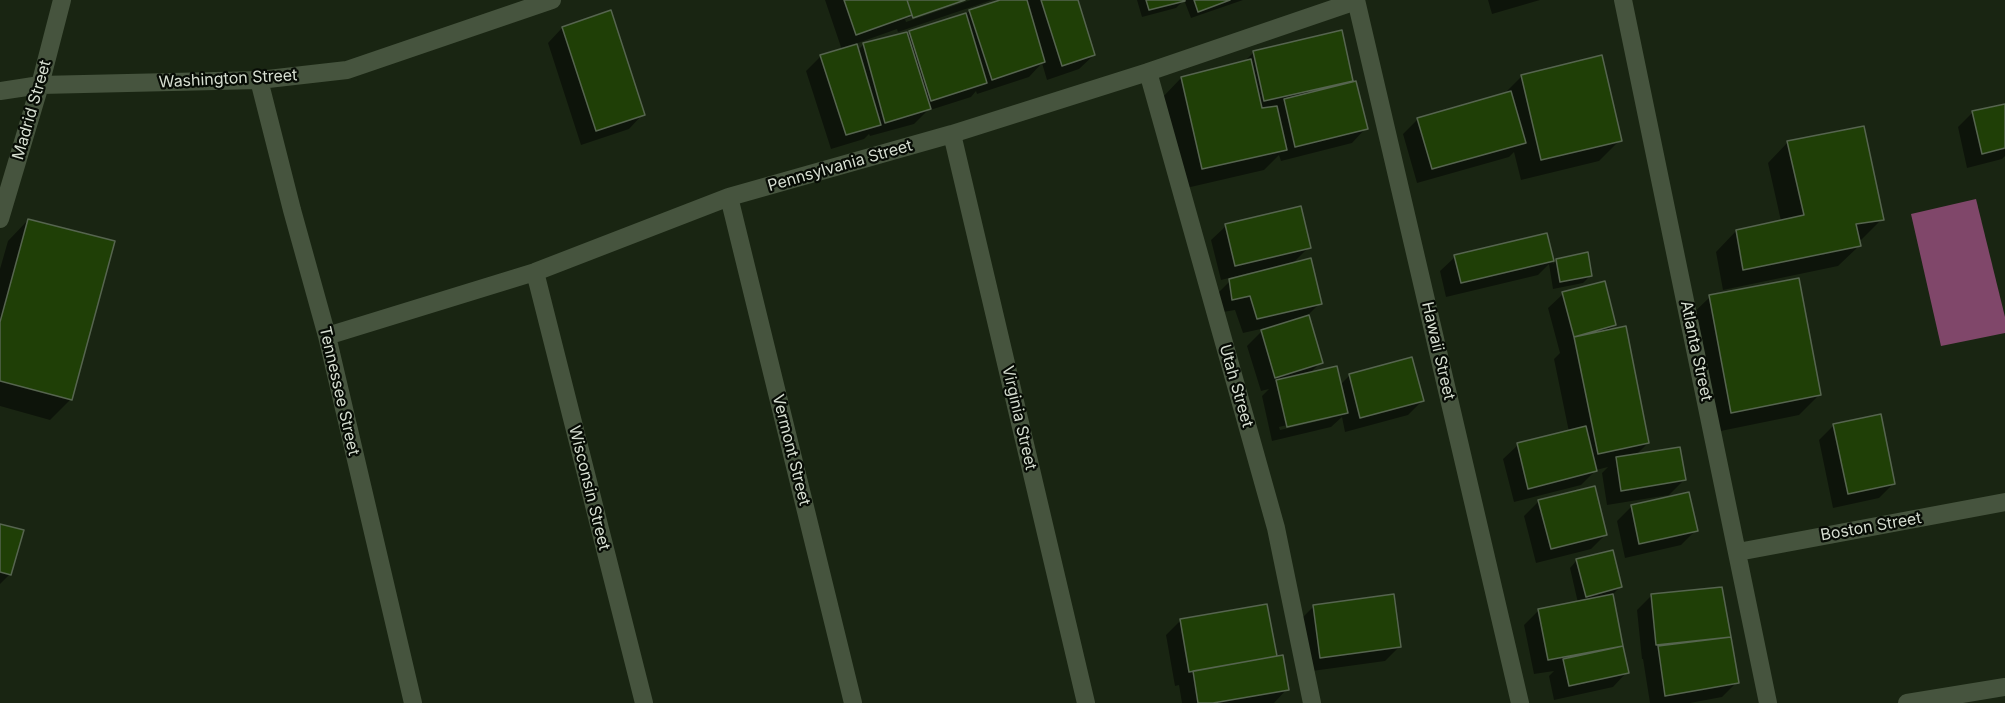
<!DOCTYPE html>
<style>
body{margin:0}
canvas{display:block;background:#192512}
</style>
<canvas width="2005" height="703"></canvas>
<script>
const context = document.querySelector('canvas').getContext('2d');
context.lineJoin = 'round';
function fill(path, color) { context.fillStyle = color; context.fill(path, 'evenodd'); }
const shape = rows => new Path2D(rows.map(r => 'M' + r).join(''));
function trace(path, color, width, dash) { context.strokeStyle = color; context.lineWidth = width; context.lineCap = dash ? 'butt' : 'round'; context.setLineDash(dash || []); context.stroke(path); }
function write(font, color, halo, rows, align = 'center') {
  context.font = font + ' Inter,sans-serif'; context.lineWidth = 4.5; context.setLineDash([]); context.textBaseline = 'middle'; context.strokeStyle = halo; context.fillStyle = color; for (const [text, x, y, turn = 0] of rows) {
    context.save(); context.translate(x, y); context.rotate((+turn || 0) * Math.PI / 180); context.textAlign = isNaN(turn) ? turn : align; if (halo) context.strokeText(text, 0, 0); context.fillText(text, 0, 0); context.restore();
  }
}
const water = shape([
 [1976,199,2005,317,2005,333,1941,346,1911,214]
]);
const shadow = shape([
 [825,0,961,0,905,19,906,22,971,0,992,0,898,32,897,29,855,44,857,51,863,45,907,36,910,32,1005,0,1077,0,1094,55,1079,69,1047,80,1042,63,1029,77,977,94,976,91,971,97,927,111,914,124,870,136,869,134,864,139,831,149,806,71,821,56,842,50],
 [1137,0,1184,0,1176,8,1142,17],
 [1184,0,1243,0,1191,18],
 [1488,0,1540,0,1492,14],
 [562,28,643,114,629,129,581,145,548,43],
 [1341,32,1352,84,1366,128,1352,143,1281,161,1279,155,1264,170,1182,189,1161,99,1181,78,1243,63,1254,52],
 [1522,76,1620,140,1599,161,1521,180,1514,152,1509,157,1417,183,1403,134,1418,119,1503,95],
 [2005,105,2005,156,2002,159,1967,168,1958,127,1973,112],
 [1788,142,1882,219,1861,240,1858,240,1859,246,1838,266,1723,290,1716,252,1736,231,1781,221,1768,163],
 [28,220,71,399,50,420,0,406,0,269,8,241],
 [1226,226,1309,247,1291,265,1320,303,1307,316,1321,362,1310,373,1340,385,1350,375,1422,401,1408,415,1345,432,1342,417,1331,427,1272,441,1262,396,1269,389,1261,391,1247,346,1265,328,1243,333,1235,310,1217,313,1215,296,1230,281,1253,275,1253,272,1221,280,1211,240],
 [1331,415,1331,418,1280,430,1279,427],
 [1546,235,1553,264,1557,260,1591,275,1583,283,1553,289,1549,264,1538,275,1446,297,1440,271,1455,257],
 [1563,294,1615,324,1608,331,1648,443,1635,456,1684,480,1669,495,1607,505,1602,473,1608,467,1596,470,1581,485,1514,502,1503,459,1518,445,1569,432,1554,359,1560,353,1548,308],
 [1710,297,1819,395,1799,415,1711,433,1689,317],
 [1834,425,1894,483,1879,498,1833,508,1819,440],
 [1539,501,1606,534,1591,549,1536,563,1524,516],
 [1632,506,1696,530,1681,545,1625,558,1617,521],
 [0,525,10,574,0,584],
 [1577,560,1620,587,1612,595,1627,672,1613,687,1554,700,1549,676,1554,671,1534,674,1524,625,1539,610,1578,603,1570,568],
 [1721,588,1737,682,1722,697,1690,703,1650,703,1643,659,1642,659,1637,610,1652,595],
 [1266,605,1276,658,1287,689,1274,703,1182,703,1179,685,1175,686,1166,635,1181,620],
 [1314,606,1400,646,1385,661,1305,672,1299,621]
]);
const building = shape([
 [844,0,907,0,912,15,856,35,844,0],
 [907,0,965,0,913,18,907,0],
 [1000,0,1027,0,1045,62,992,80,969,10,1000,0],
 [1041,0,1078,0,1095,55,1062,66,1041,0],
 [1146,0,1185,0,1185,1,1149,10,1146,0],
 [1194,0,1230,0,1198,12,1194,0],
 [611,10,645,115,596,131,562,27,611,10],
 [966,13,987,83,931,101,909,31,966,13],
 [1342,30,1353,81,1264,101,1253,51,1342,30],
 [907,32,931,109,885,123,863,43,907,32],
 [857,44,881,125,846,135,820,55,857,44],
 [1602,55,1622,141,1541,160,1521,75,1602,55],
 [1251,59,1262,108,1277,106,1287,150,1202,169,1181,77,1251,59],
 [1356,81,1368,129,1295,147,1284,99,1356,81],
 [1511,91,1526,143,1432,169,1417,118,1511,91],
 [2005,104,2005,148,1982,154,1972,111,2005,104],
 [1864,126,1884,220,1856,224,1861,246,1743,270,1736,230,1804,215,1787,141,1864,126],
 [1301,206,1311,248,1235,266,1225,224,1301,206],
 [28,219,115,241,72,400,0,381,0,322,28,219],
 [1547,233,1554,261,1461,283,1454,255,1547,233],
 [1588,252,1592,276,1560,282,1556,259,1588,252],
 [1311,258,1322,304,1257,319,1250,296,1232,300,1229,279,1311,258],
 [1799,278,1821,395,1731,413,1709,295,1799,278],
 [1605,281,1616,325,1574,337,1562,292,1605,281],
 [1309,315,1323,363,1275,378,1261,330,1309,315],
 [1626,326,1649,443,1598,454,1574,337,1626,326],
 [1412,357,1424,401,1360,418,1349,374,1412,357],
 [1337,366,1348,413,1287,427,1276,380,1337,366],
 [1881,414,1895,484,1848,494,1833,424,1881,414],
 [1586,426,1597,471,1528,489,1517,443,1586,426],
 [1680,447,1686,480,1621,491,1616,457,1680,447],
 [1595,486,1607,535,1551,549,1538,500,1595,486],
 [1689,492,1698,531,1639,544,1631,505,1689,492],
 [0,524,24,530,11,575,0,572,0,524],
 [1613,550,1622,587,1586,597,1576,559,1613,550],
 [1722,587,1731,637,1656,645,1651,594,1722,587],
 [1394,594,1401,647,1320,658,1313,605,1394,594],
 [1613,594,1623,646,1548,660,1538,609,1613,594],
 [1267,604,1277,656,1189,672,1180,619,1267,604],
 [1731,637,1739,683,1665,696,1658,646,1731,637],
 [1623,646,1629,673,1569,686,1563,659,1623,646],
 [1283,655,1289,690,1213,703,1198,703,1193,671,1283,655]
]);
const minor = shape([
 [1356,0,1520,703],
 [1623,0,1768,703],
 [1148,72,1276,528,1312,703],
 [259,80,292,210,327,336,413,703],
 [0,91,40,85,259,80,347,70,552,0],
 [952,134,1086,703],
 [729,197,853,703],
 [0,219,40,85,62,0],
 [535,272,644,703],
 [327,336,535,272,729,197,952,134,1148,72,1356,1],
 [1738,552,2005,502],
 [1907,703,2005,687]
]);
const streetNames = [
 ["Washington Street",228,79,-3],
 ["Madrid Street",32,110,-74],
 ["Pennsylvania Street",840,166,-16],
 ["Hawaii Street",1438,351,77],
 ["Atlanta Street",1696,351,78],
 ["Utah Street",1236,386,74],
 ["Tennessee Street",339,391,77],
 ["Virginia Street",1019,418,77],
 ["Vermont Street",791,450,76],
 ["Wisconsin Street",589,488,76],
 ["Boston Street",1871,527,-10]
];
fill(water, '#80476a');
fill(shadow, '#0007');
fill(building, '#1f3f06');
trace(building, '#56654f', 1.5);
trace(minor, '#46543e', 18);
write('16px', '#d6ded1', '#070c05', streetNames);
</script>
